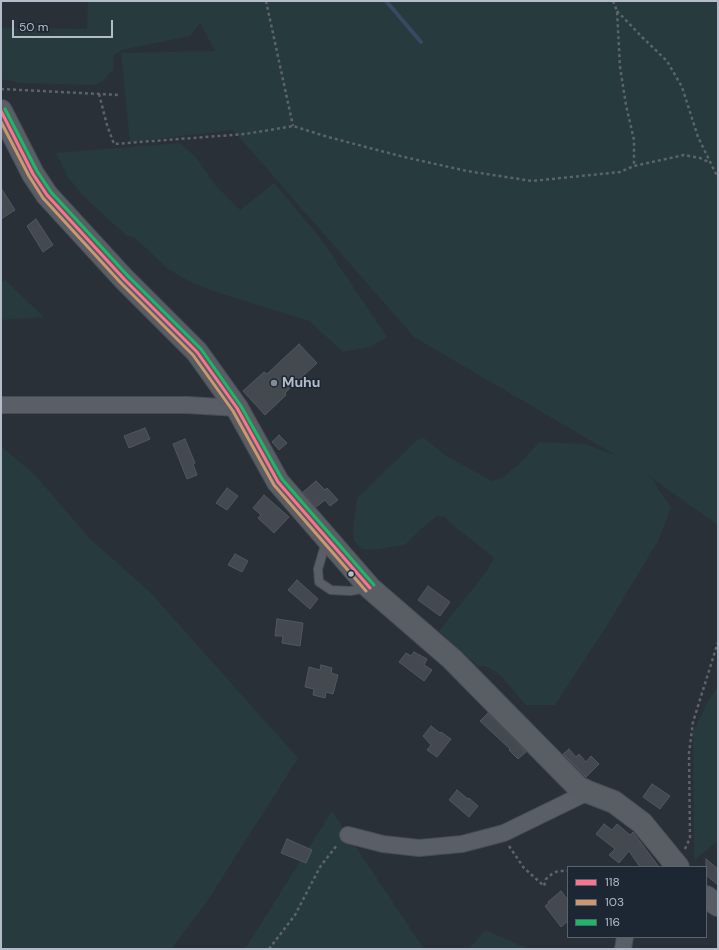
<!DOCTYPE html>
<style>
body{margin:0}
#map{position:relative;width:719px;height:950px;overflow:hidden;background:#2a3038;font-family:"DM Sans",sans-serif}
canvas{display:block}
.frame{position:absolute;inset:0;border:2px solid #b4bcc9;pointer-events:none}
.legend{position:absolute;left:567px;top:866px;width:140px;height:72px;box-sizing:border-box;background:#1d2633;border:1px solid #59626f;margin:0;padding:5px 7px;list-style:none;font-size:12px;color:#b4bcc9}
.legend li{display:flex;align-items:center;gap:8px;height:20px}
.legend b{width:20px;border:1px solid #59626f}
.scale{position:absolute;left:12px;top:20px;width:101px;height:18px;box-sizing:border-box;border:2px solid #b4bcc9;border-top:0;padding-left:5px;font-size:12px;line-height:14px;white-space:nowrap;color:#b4bcc9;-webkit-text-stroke:3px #1d2633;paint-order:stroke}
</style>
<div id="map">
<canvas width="719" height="950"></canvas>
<div class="frame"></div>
<ul class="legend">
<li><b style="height:5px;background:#fc738d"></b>118</li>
<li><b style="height:5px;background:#cd976f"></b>103</li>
<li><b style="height:5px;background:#1ab867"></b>116</li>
</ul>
<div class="scale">50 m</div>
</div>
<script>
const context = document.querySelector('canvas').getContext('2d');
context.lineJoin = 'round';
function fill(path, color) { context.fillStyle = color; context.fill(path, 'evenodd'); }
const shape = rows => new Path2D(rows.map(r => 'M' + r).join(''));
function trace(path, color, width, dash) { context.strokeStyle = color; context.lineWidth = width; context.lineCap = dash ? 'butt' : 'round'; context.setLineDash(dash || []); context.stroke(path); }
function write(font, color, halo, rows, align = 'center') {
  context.font = font + ' "DM Sans",sans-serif'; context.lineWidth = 3; context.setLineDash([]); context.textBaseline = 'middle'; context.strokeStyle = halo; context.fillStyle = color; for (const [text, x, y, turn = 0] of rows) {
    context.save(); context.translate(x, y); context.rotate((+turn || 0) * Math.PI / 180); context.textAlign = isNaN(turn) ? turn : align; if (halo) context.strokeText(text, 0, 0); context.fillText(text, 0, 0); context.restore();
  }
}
const green = shape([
 [88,1,718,1,718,525,646,474,652,479,671,508,658,541,606,627,555,705,526,705,500,675,486,666,478,666,439,631,486,572,494,558,454,526,445,517,437,516,419,531,405,545,371,550,362,549,354,541,353,529,357,498,418,439,424,438,448,457,492,481,502,478,521,462,539,442,585,444,617,456,414,337,233,130,130,142,121,53,215,51,200,23,190,36,122,50,114,55,113,70,104,80,97,84,91,85,20,83,1,79,1,28,87,29],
 [179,143,196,157,215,185,240,210,274,183,321,239,387,337,370,347,343,352,309,321,213,291,187,280,168,269,134,237,127,236,83,196,68,177,56,153],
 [5,280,44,317,1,320,1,283],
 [1,446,35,475,89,538,149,591,298,758,208,900,171,949,1,949],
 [718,687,718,841,694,860,693,732,709,699],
 [332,811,424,949,245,949],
 [485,930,529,949,469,949]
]);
const stream = shape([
 [386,1,421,42]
]);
const building = shape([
 [1,188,15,210,1,219,1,188],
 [36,219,53,245,43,252,27,226,36,219],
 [299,344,317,363,285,393,286,395,265,415,243,391,264,372,267,374,299,344],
 [145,428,150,439,129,448,124,436,145,428],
 [279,435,287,443,279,450,272,442,279,435],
 [185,439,195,463,193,464,197,475,187,479,173,444,185,439],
 [316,481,325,490,327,488,338,500,330,506,325,500,316,507,303,492,316,481],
 [227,488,238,496,227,510,216,503,227,488],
 [264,495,289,517,274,533,258,518,261,515,253,508,264,495],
 [235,554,248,561,242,572,228,565,235,554],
 [297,580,318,599,310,609,288,590,297,580],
 [428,586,450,602,440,616,418,600,428,586],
 [277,619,303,623,300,646,282,643,283,636,275,636,277,619],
 [414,652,427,659,424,665,432,670,424,681,399,662,406,653,411,656,414,652],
 [321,665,332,668,331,673,338,675,333,694,326,692,325,698,313,695,314,689,305,687,309,667,320,670,321,665],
 [488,713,526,752,518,759,509,750,510,749,480,721,488,713],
 [431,726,440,733,441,732,451,739,437,757,427,750,431,745,423,736,431,726],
 [569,749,576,757,579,754,586,762,591,756,599,764,586,777,563,754,569,749],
 [652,784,670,796,660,809,643,797,652,784],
 [457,790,468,799,469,798,478,806,469,817,449,800,457,790],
 [604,824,612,830,617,824,630,835,633,832,659,867,640,867,629,851,619,863,609,855,615,849,596,834,604,824],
 [287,839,312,850,306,863,281,853,287,839],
 [706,859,718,869,718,885,706,875,706,859],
 [561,891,568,900,568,921,561,927,545,906,549,903,548,902,561,891]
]);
const path = shape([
 [266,1,293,126],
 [613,1,617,11,620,67,626,105,634,140,634,166],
 [617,11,642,37,667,61,682,87,698,137,718,178],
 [1,89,120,95],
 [99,94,107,125,114,144,245,134,293,126,328,137,404,157,467,171,532,181,620,172,634,166,684,155,700,158,711,163],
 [509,846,524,868,544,886,546,879,552,874,558,871,568,871],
 [685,849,690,838,689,753,693,722,718,642],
 [269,949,295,915,320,867,337,845]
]);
const lane = shape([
 [326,542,318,569,319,582,331,590,350,591,368,588]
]);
const street = shape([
 [1,405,188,405,237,408],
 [348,835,383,844,419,848,462,844,504,833,588,792],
 [623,949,625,937]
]);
const secondary = shape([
 [1,111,33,174,47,195,124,279,197,352,237,408,278,482,370,588,452,659,578,787,588,792,614,802,642,823,678,867],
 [706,897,718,905]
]);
const bus1 = shape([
 [1,111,33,174,47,195,124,279,197,352,237,408,278,482,370,588]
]);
const bus2 = shape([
 [1,122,29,176,43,198,120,282,193,355,233,411,274,485,366,591]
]);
const bus3 = shape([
 [5,109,37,171,51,192,128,276,201,349,241,406,282,479,374,585]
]);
const markers = [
 [274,383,4,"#848b96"],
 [351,574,3.5,"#b4bcc9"]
];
const poiNames = [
 ["Muhu",282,383]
];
fill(green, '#273a3e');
trace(stream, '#384963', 4);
fill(building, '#444950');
trace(building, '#52575f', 1);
trace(lane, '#484c53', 10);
trace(street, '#484c53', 18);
trace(secondary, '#484c53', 24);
trace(path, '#5d636a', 2.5, [3, 3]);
trace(lane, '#5a5e66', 8);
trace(street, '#5a5e66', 16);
trace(secondary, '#595d64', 22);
trace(bus1, '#fc738d', 3);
trace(bus2, '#cd976f', 3);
trace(bus3, '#1ab867', 3);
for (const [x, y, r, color] of markers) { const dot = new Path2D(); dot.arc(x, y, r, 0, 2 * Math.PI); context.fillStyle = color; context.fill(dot); trace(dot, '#1d2633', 1.5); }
write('bold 14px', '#b4bcc9', '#1d2633', poiNames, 'left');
</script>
